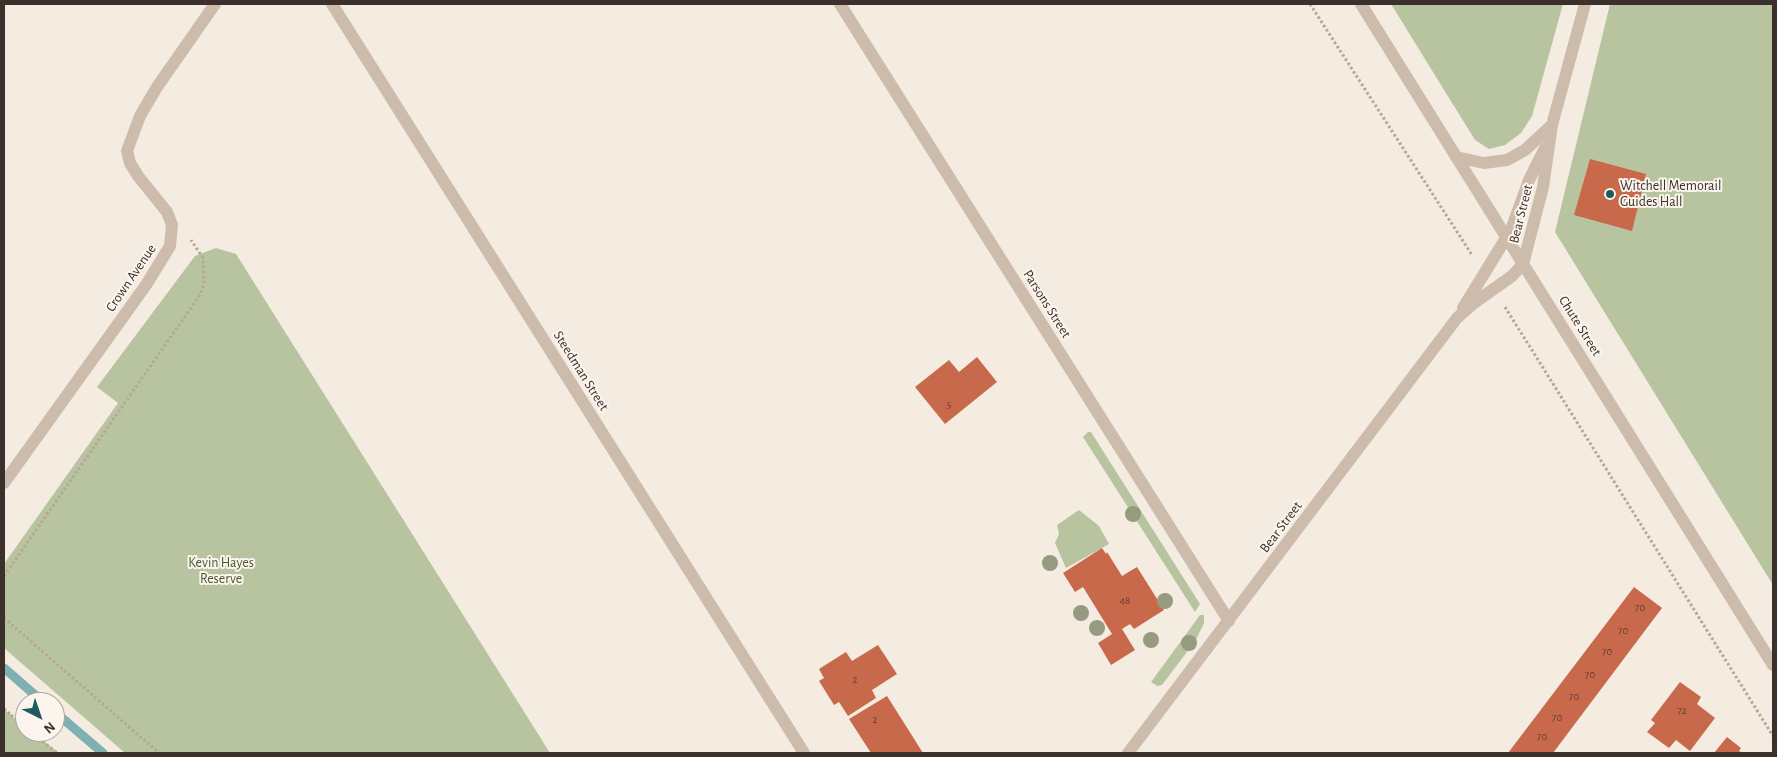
<!DOCTYPE html>
<style>
body{margin:0}
#map{position:relative;width:1777px;height:757px;overflow:hidden;background:#f4ebe1;font-family:"Alegreya Sans",sans-serif}
canvas{display:block}
.frame{position:absolute;inset:0;border:5px solid #3b302b;pointer-events:none}
.north{position:absolute;left:15px;top:692px;width:50px;height:50px;box-sizing:border-box;background:#fbf5ee;border:1px solid #aea6a0;border-radius:50%;rotate:139deg;font-size:14px;font-weight:700;line-height:20px;text-align:center;color:#3b302b}
.north::after{content:'';display:block;margin:auto;width:18px;height:22px;background:#1f5a5e;clip-path:polygon(50% 0,100% 100%,50% 72%,0 100%)}
</style>
<div id="map">
<canvas width="1777" height="757"></canvas>
<div class="frame"></div>
<div class="north">N</div>
</div>
<script>
const context = document.querySelector('canvas').getContext('2d');
context.lineJoin = 'round';
function fill(path, color) { context.fillStyle = color; context.fill(path, 'evenodd'); }
const shape = rows => new Path2D(rows.map(r => 'M' + r).join(''));
function trace(path, color, width, dash) { context.strokeStyle = color; context.lineWidth = width; context.lineCap = dash ? 'butt' : 'round'; context.setLineDash(dash || []); context.stroke(path); }
function write(font, color, halo, rows, align = 'center') {
  context.font = font + ' "Alegreya Sans",sans-serif'; context.lineWidth = 4; context.setLineDash([]); context.textBaseline = 'middle'; context.strokeStyle = halo; context.fillStyle = color; for (const [text, x, y, turn = 0] of rows) {
    context.save(); context.translate(x, y); context.rotate((+turn || 0) * Math.PI / 180); context.textAlign = isNaN(turn) ? turn : align; if (halo) context.strokeText(text, 0, 0); context.fillText(text, 0, 0); context.restore();
  }
}
const green = shape([
 [1391,4,1563,4,1532,116,1521,133,1505,145,1489,149,1475,140],
 [1610,4,1773,4,1773,585,1555,232],
 [216,248,236,254,550,753,125,753,4,648,4,564,118,403,97,387,195,256],
 [1088,432,1091,432,1200,604,1195,612,1083,437],
 [1079,510,1099,526,1109,544,1066,568,1055,543,1059,534,1057,525],
 [1200,615,1204,615,1204,623,1196,640,1162,685,1157,686,1151,682],
 [4,709,25,727,25,732,32,732,59,753,4,753]
]);
const stream = shape([
 [4,668,43,702],
 [55,712,103,753]
]);
const building = shape([
 [1590,159,1646,174,1632,231,1574,215],
 [977,357,997,382,945,424,915,387,949,360,959,372],
 [1102,548,1106,554,1107,552,1122,576,1137,567,1164,610,1134,629,1130,624,1122,629,1135,650,1111,665,1098,643,1112,634,1083,587,1075,592,1063,573],
 [1634,587,1662,608,1553,753,1508,753],
 [878,645,897,674,872,690,876,698,848,716,839,702,834,705,819,681,824,678,819,669,846,652,852,661],
 [1680,682,1701,697,1697,704,1715,718,1690,751,1676,740,1669,748,1647,732,1655,723,1651,720],
 [887,696,923,753,871,753,849,719],
 [1727,737,1741,748,1739,751,1742,753,1714,753]
]);
const path = shape([
 [1310,4,1472,255],
 [1505,307,1773,736],
 [4,576,200,295,204,284,203,258,191,240],
 [4,618,159,753],
 [4,709,11,715],
 [11,715,25,727],
 [31,732,57,753]
]);
const minor = shape([
 [332,4,804,753],
 [840,4,1229,621],
 [1456,157,1484,163,1507,160,1525,150,1552,125],
 [1463,308,1511,230,1529,180,1545,148],
 [4,483,146,285,170,246,172,225,167,212,138,176,130,163,127,151,140,116,157,87,215,4],
 [1128,753,1457,318,1474,303,1512,276,1523,264,1543,187,1552,125,1585,4]
]);
const tertiary = shape([
 [1361,4,1773,665]
]);
const trees = [
 [1133,514],
 [1050,563],
 [1165,601],
 [1081,613],
 [1097,628],
 [1151,640],
 [1189,643]
];
const markers = [
 [1610,194,5,"#1f5a5e"]
];
const numberNames = [
 ["5",949,405],
 ["48",1125,601],
 ["70",1640,608],
 ["70",1623,631],
 ["70",1607,652],
 ["70",1590,675],
 ["2",855,680],
 ["70",1574,697],
 ["72",1682,711],
 ["70",1557,718],
 ["2",875,720],
 ["70",1542,737]
];
const poiNames = [
 ["Witchell Memorail",1620,186],
 ["Guides Hall",1620,202]
];
const streetNames = [
 ["Bear Street",1521,214,-76],
 ["Crown Avenue",131,278,-56],
 ["Parsons Street",1047,304,58],
 ["Chute Street",1580,326,58],
 ["Steedman Street",581,371,58],
 ["Bear Street",1281,527,-53]
];
const parkNames = [
 ["Kevin Hayes",221,563],
 ["Reserve",221,579]
];
fill(green, '#b8c4a0');
trace(stream, '#7fb0b2', 9);
fill(building, '#c8694b');
trace(path, '#b9a596', 3, [2.5, 2.5]);
trace(minor, '#cdbbac', 12);
trace(tertiary, '#cdbbac', 12);
context.fillStyle = '#969b7f';
for (const [x, y] of trees) { context.beginPath(); context.arc(x, y, 8, 0, 2 * Math.PI); context.fill(); }
for (const [x, y, r, color] of markers) { const dot = new Path2D(); dot.arc(x, y, r, 0, 2 * Math.PI); context.fillStyle = color; context.fill(dot); trace(dot, '#fbf5ee', 2); }
write('11px', '#5e3e33', null, numberNames);
write('14px', '#3b302b', '#fbf5ee', poiNames, 'left');
write('14px', '#3b302b', '#fbf5ee', streetNames);
write('14px', '#4a5a2e', '#fbf5ee', parkNames);
</script>
